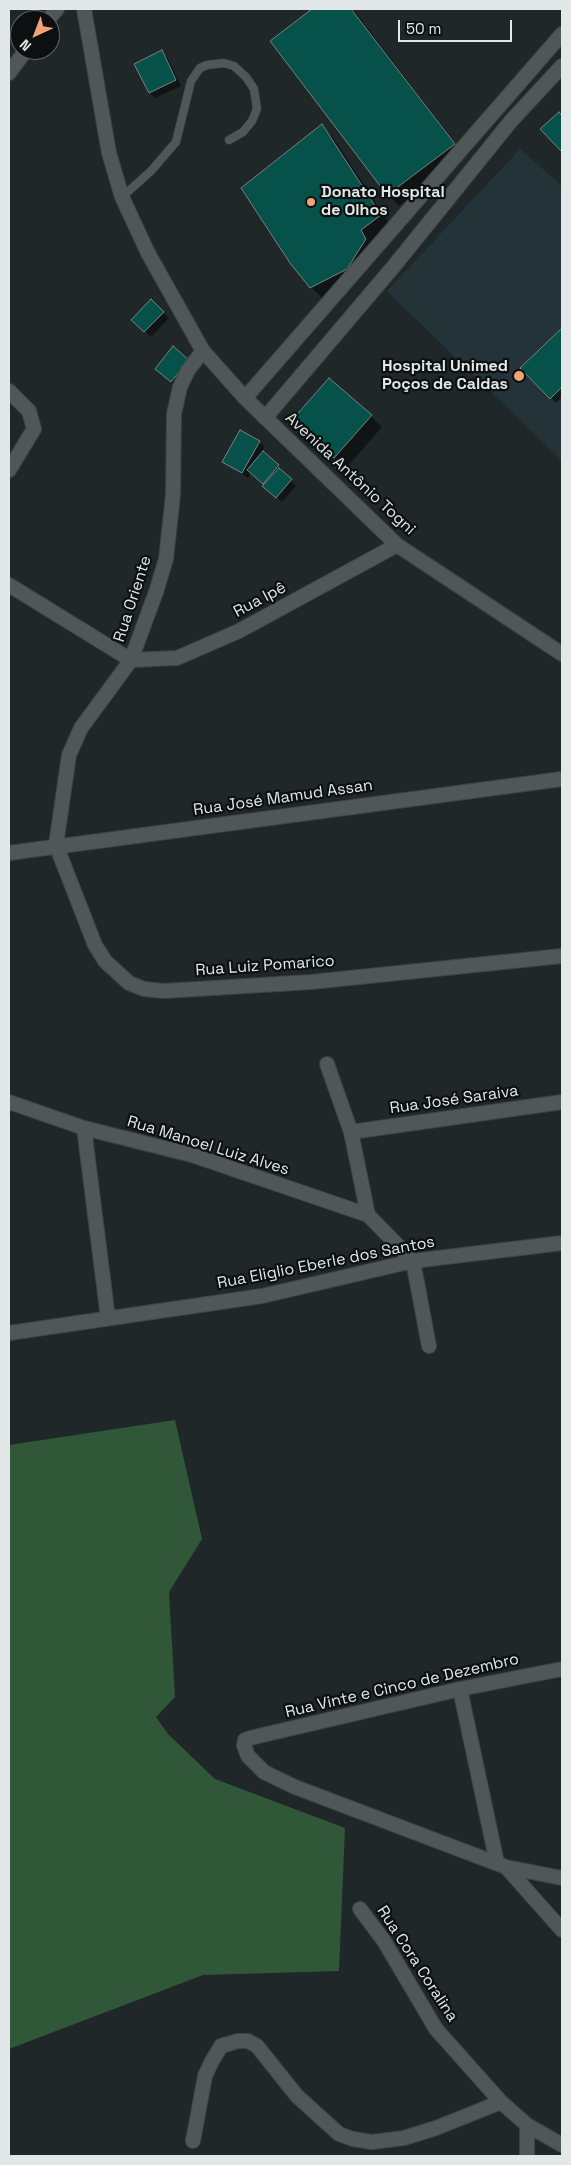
<!DOCTYPE html>
<meta charset="utf-8">
<style>
body{margin:0}
#map{position:relative;width:571px;height:2165px;overflow:hidden;background:#202729;font-family:"Space Grotesk",sans-serif}
canvas{display:block}
.frame{position:absolute;inset:0;border:10px solid #e2e7e8;pointer-events:none}
.north{position:absolute;left:10px;top:10px;width:50px;height:50px;box-sizing:border-box;background:#0c1010;border:1px solid #626666;border-radius:50%;rotate:223deg;font-size:14px;font-weight:700;line-height:20px;text-align:center;color:#e2e7e8}
.north::after{content:'';display:block;margin:auto;width:18px;height:22px;background:#efa377;clip-path:polygon(50% 0,100% 100%,50% 72%,0 100%)}
.scale{position:absolute;left:398px;top:20px;width:114px;height:22px;box-sizing:border-box;border:2px solid #e2e7e8;border-top:0;padding-left:6px;font-size:15px;line-height:18px;white-space:nowrap;color:#e2e7e8;-webkit-text-stroke:4px #0c1010;paint-order:stroke}
</style>
<div id="map">
<canvas width="571" height="2165"></canvas>
<div class="frame"></div>
<div class="north">N</div>
<div class="scale">50 m</div>
</div>
<script>
const context = document.querySelector('canvas').getContext('2d');
context.lineJoin = 'round';
function fill(path, color) { context.fillStyle = color; context.fill(path, 'evenodd'); }
const shape = rows => new Path2D(rows.map(r => 'M' + r).join(''));
function trace(path, color, width, dash) { context.strokeStyle = color; context.lineWidth = width; context.lineCap = dash ? 'butt' : 'round'; context.setLineDash(dash || []); context.stroke(path); }
function write(font, color, halo, rows, align = 'center') {
  context.font = font + ' "Space Grotesk",sans-serif'; context.lineWidth = 4.5; context.setLineDash([]); context.textBaseline = 'middle'; context.strokeStyle = halo; context.fillStyle = color; for (const [text, x, y, turn = 0] of rows) {
    context.save(); context.translate(x, y); context.rotate((+turn || 0) * Math.PI / 180); context.textAlign = isNaN(turn) ? turn : align; if (halo) context.strokeText(text, 0, 0); context.fillText(text, 0, 0); context.restore();
  }
}
const built = shape([
 [520,149,562,186,562,461,387,291]
]);
const green = shape([
 [175,1420,202,1539,169,1592,175,1697,156,1717,168,1734,215,1779,345,1828,339,1971,203,1975,9,2049,9,1445]
]);
const shadow = shape([
 [314,9,353,9,465,156,399,206,388,195,271,41],
 [161,52,167,57,181,86,155,98,150,93,136,64],
 [322,126,333,137,391,227,371,242,377,251,358,280,322,298,311,287],
 [151,301,169,318,151,337,133,320],
 [562,330,562,397,556,403,522,369],
 [188,361,177,387,162,374],
 [371,416,382,427,346,468,304,431],
 [259,442,265,447,262,452,296,486,282,502,251,472,248,478,224,461]
]);
const building = shape([
 [312,9,351,9,455,144,387,195,270,41,312,9],
 [162,50,176,80,149,93,134,64,162,50],
 [559,112,562,116,562,152,540,129,559,112],
 [322,124,381,215,361,230,366,239,347,269,310,288,290,263,241,188,322,124],
 [151,299,164,312,144,332,131,320,151,299],
 [562,328,562,387,550,399,520,368,562,328],
 [173,346,189,360,171,382,155,369,173,346],
 [329,378,372,415,334,458,292,420,329,378],
 [240,430,260,441,242,473,222,462,240,430],
 [263,451,279,465,263,484,247,470,263,451],
 [279,468,292,479,276,498,262,486,279,468]
]);
const service = shape([
 [122,197,151,171,176,142,191,81,200,68,207,65,224,63,234,66,246,77,254,89,257,109,252,121,243,132,229,140]
]);
const minor = shape([
 [48,20,57,9],
 [9,73,26,50],
 [203,351,188,370,180,387,174,414,173,495,166,559,156,592,131,660,81,728,69,755,56,845,95,945,105,961,129,983,144,989,164,991,311,982,562,956],
 [9,391,29,411,34,429,9,470],
 [9,585,131,660,177,658,239,631,397,545],
 [9,853,562,779],
 [327,1064,351,1132,368,1215,413,1261,429,1346],
 [9,1102,84,1128,192,1155,368,1215],
 [84,1128,108,1318],
 [351,1132,562,1102],
 [9,1333,262,1296,413,1261,562,1243],
 [562,1669,460,1689,250,1738,245,1740,244,1745,248,1756,264,1772,295,1787,506,1867,562,1878],
 [460,1689,497,1863],
 [506,1867,562,1930],
 [360,1909,384,1941,436,2029,501,2102,527,2125,562,2145],
 [193,2141,205,2076,212,2061,221,2046,238,2041,248,2041,257,2046,297,2096,339,2134,353,2139,372,2142,404,2138,436,2128,501,2102],
 [527,2156,527,2125]
]);
const tertiary = shape([
 [84,9,109,153,122,197,148,253,203,351,245,398,397,545,562,654],
 [245,398,562,34],
 [265,418,394,266,511,121,562,66]
]);
const markers = [
 [311,202,5,"#efa377"],
 [519,376,6,"#efa377"]
];
const poiNames = [
 ["Donato Hospital",321,193],
 ["de Olhos",321,211],
 ["Hospital Unimed",508,367,"right"],
 ["Poços de Caldas",508,385,"right"]
];
const streetNames = [
 ["Avenida Antônio Togni",350,474,43],
 ["Rua Oriente",133,599,-72],
 ["Rua Ipê",260,600,-28],
 ["Rua José Mamud Assan",283,798,-8],
 ["Rua Luiz Pomarico",265,966,-4],
 ["Rua José Saraiva",454,1100,-8],
 ["Rua Manoel Luiz Alves",208,1146,17],
 ["Rua Eliglio Eberle dos Santos",326,1263,-11],
 ["Rua Vinte e Cinco de Dezembro",402,1686,-13],
 ["Rua Cora Coralina",417,1964,57]
];
fill(built, '#243337');
fill(green, '#2f5738');
fill(shadow, '#0007');
fill(building, '#06524b');
trace(building, '#798280', 1);
trace(service, '#3e4445', 9);
trace(minor, '#3e4445', 16);
trace(tertiary, '#3e4445', 16);
trace(service, '#4f5759', 8);
trace(minor, '#4f5759', 14);
trace(tertiary, '#4f5759', 14);
for (const [x, y, r, color] of markers) { const dot = new Path2D(); dot.arc(x, y, r, 0, 2 * Math.PI); context.fillStyle = color; context.fill(dot); trace(dot, '#0c1010', 2); }
write('bold 16px', '#e2e7e8', '#0c1010', poiNames, 'left');
write('16px', '#e2e7e8', '#0c1010', streetNames);
</script>
